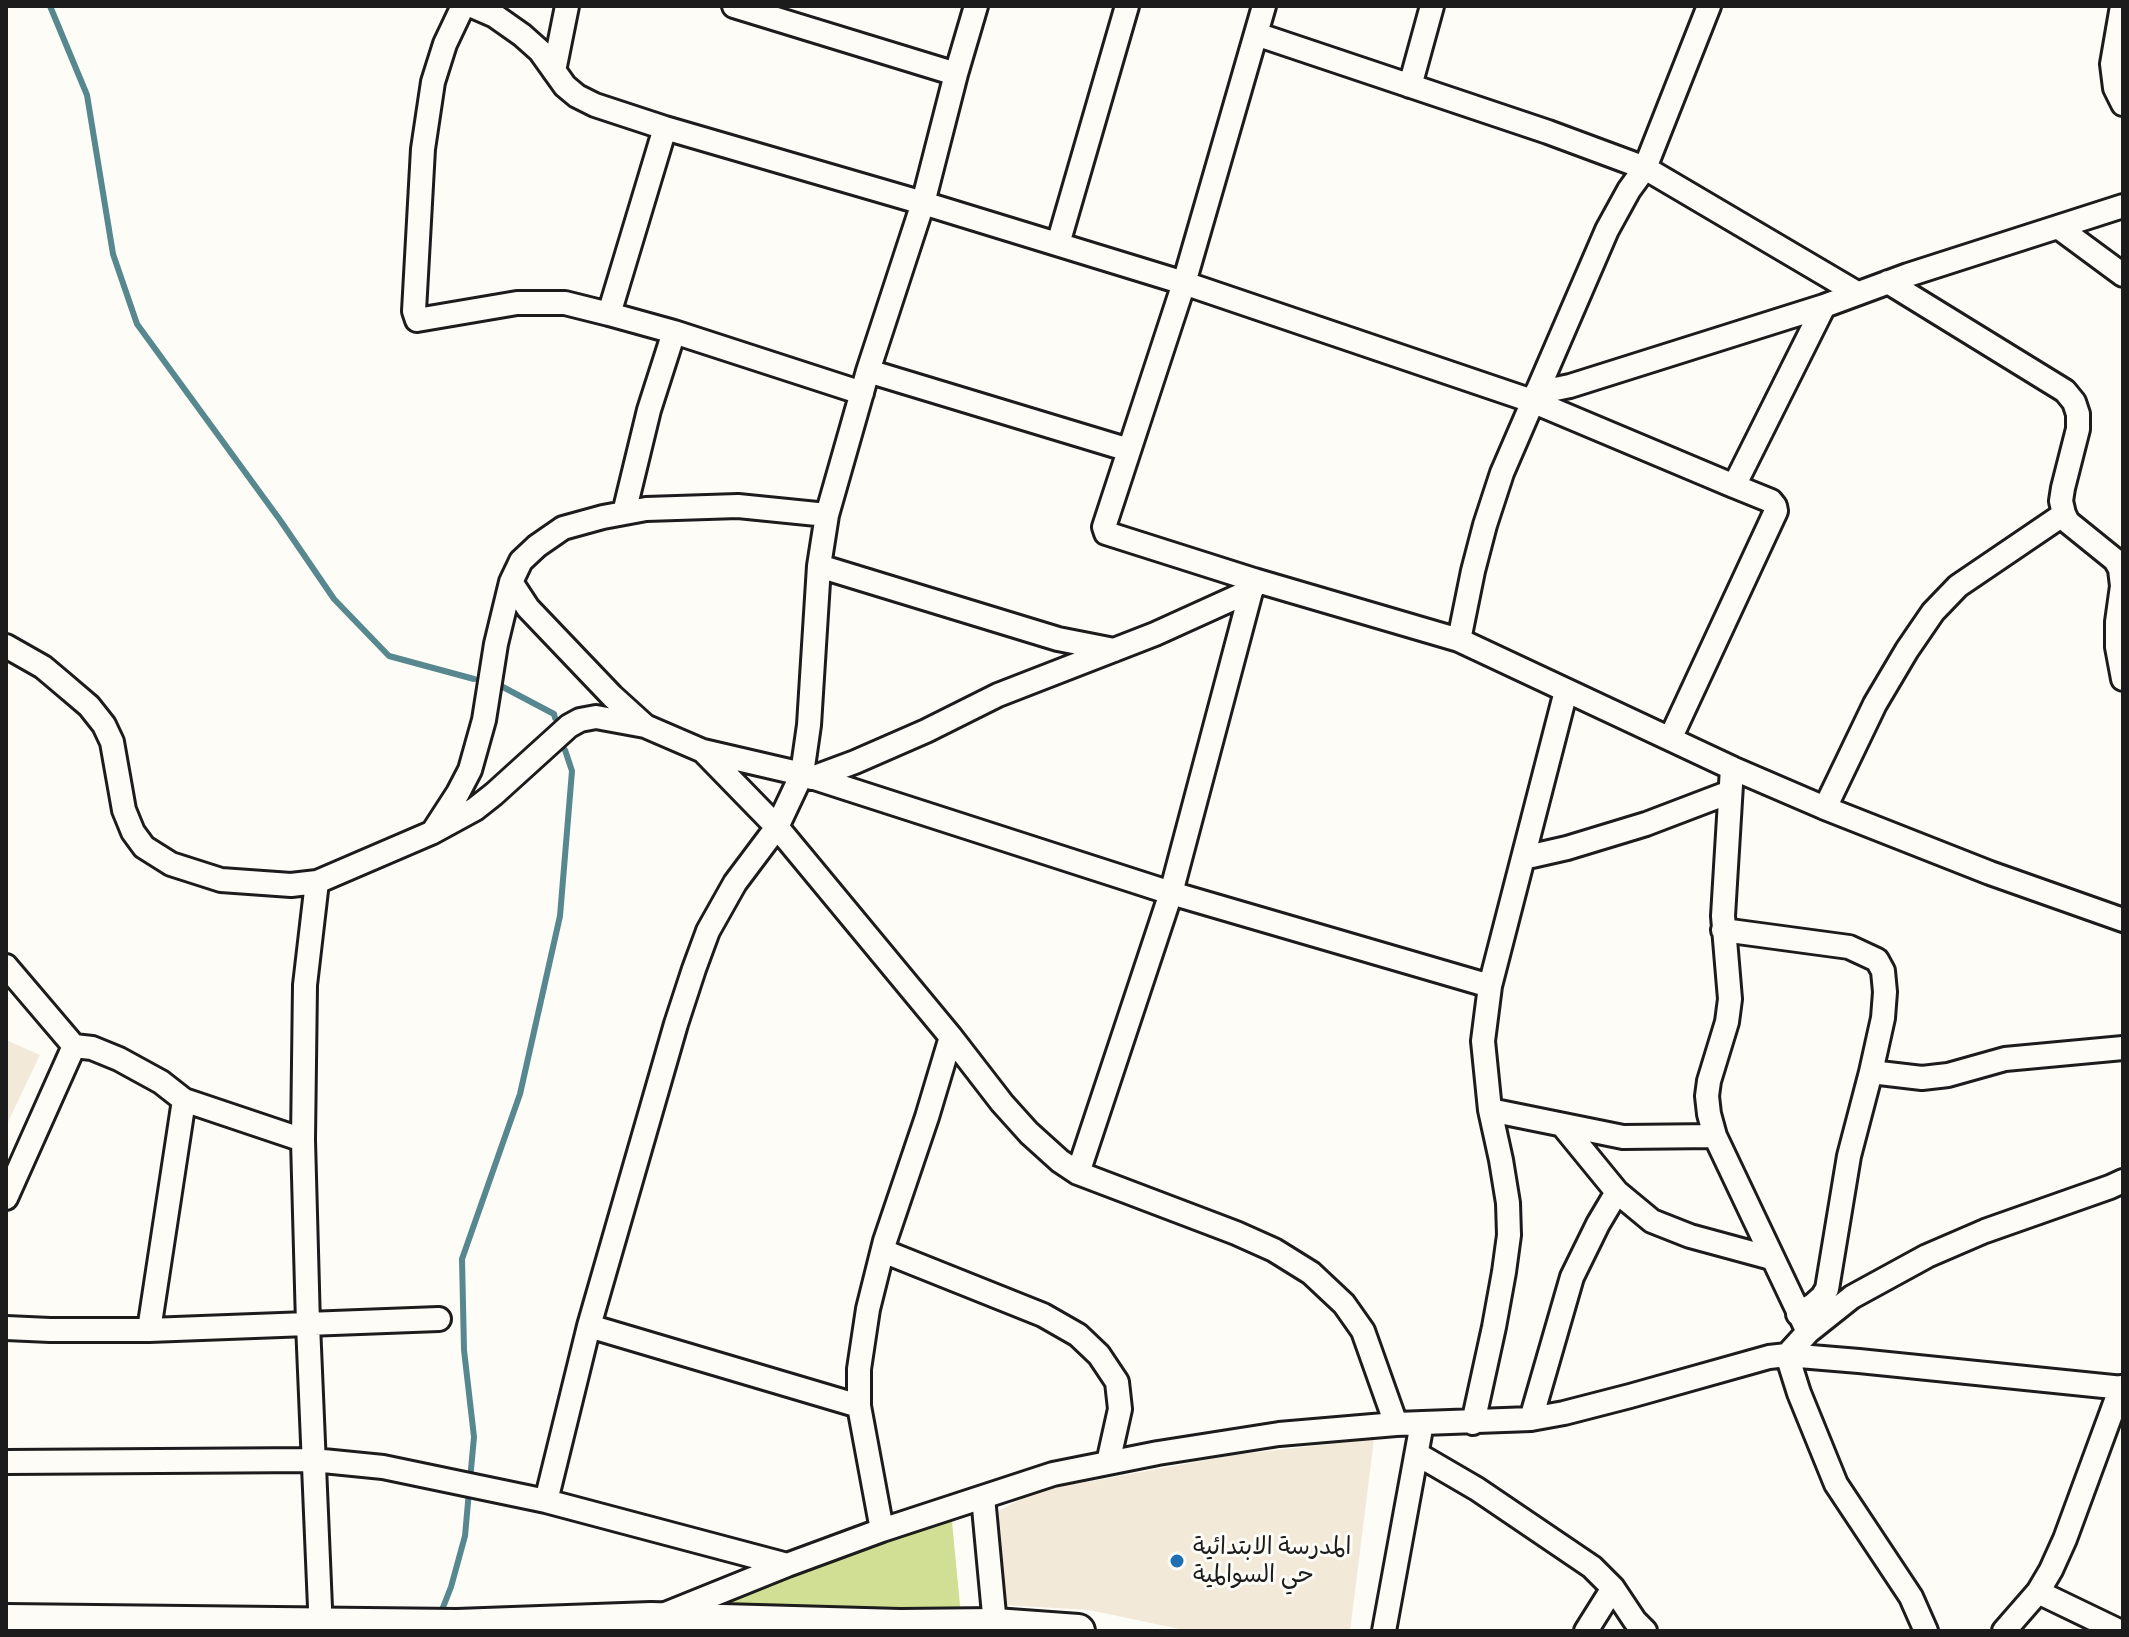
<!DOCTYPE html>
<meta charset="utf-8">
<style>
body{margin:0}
#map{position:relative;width:2129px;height:1637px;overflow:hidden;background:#fdfcf7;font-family:Delius,sans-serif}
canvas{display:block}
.frame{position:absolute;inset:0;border:8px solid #1c1c1c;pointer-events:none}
</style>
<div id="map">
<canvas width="2129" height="1637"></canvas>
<div class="frame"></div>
</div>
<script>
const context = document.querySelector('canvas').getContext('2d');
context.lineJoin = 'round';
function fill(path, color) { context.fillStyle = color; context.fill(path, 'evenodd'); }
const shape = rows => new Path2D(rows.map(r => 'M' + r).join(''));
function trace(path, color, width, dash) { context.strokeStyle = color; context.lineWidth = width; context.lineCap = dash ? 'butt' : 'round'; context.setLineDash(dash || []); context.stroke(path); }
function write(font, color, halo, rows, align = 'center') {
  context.font = font + ' Delius,"Playpen Sans Arabic",sans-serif'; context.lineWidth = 6; context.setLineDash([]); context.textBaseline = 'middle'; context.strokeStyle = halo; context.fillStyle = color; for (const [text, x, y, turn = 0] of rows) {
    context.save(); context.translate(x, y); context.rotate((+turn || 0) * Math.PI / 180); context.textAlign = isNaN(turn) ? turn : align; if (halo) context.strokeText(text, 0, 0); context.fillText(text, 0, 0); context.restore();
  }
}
const built = shape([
 [6,1040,40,1055,6,1126],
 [1374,1439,1350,1631,1189,1631,1089,1610,1003,1605,988,1517,1049,1483,1076,1484,1234,1455]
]);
const green = shape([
 [951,1511,961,1616,685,1616]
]);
const stream = shape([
 [50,6,87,95,113,254,137,324,280,520,334,599,389,656,474,679],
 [501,686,554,714,555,718],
 [470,1480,474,1437,464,1350,462,1259,520,1094,560,916,572,771,565,750],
 [440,1615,451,1587,465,1536,469,1491]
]);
const street = shape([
 [463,6,445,44,433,82,423,149,414,311,417,320,517,303,565,303,609,314,674,332,862,393],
 [472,6,495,16,522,35,540,51,565,86,577,96,595,105,665,128,923,203,1184,283,1532,401,1734,486,1824,306],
 [734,6,956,74],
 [1264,6,1184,283,1104,527,1106,533,1254,580,1459,640,1732,768,1825,808,1990,873,2123,920],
 [2122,6,2112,64,2115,88,2123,104],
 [1256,34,1548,132,1645,168,1857,293],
 [554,71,567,6],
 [1410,86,1432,6],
 [2058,227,2123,275],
 [1058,244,1127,6],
 [1888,282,2065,391,2074,402,2078,414,2078,429,2063,488,2061,501,2064,514,2068,522,2115,560,2120,569,2122,586,2117,622,2117,647,2123,679],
 [609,314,665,128],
 [868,371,1129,450],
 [1536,393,1570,386,1824,306,1908,275,2123,206],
 [624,513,649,410,674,332],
 [819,566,1058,639,1114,650],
 [511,582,528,608,612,696,644,725],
 [1459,640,1473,571,1485,525,1502,473,1607,230,1629,190,1645,168,1709,6],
 [6,646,43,667,62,683,89,706,104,725,112,742,124,810,133,832,144,847,171,864,221,880,291,885,317,882],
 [1670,739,1776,511,1775,506,1771,501,1734,486],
 [703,751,777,827,951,1037,927,1117,885,1241,868,1309,859,1369,859,1406],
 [1732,768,1723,916,1730,999,1727,1022,1709,1081,1707,1096,1709,1114,1715,1136,1808,1332],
 [812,778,855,762,926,731,998,695,1155,634,1252,590],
 [1825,808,1875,704,1907,650,1933,612,1958,586,2064,514],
 [434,830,458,793,470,770,484,720,496,644,511,582,521,561,537,546,563,528,603,517,646,509,738,506,827,515],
 [1523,858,1567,848,1646,824,1730,792],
 [1723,930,1849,947,1877,960,1883,971,1885,992,1883,1018,1871,1072,1922,1078,1948,1075,2005,1059,2123,1048],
 [6,966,74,1046,6,1198],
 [951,1037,1002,1103,1029,1133,1060,1161,1078,1173,1236,1233,1274,1250,1311,1273,1344,1304,1363,1331,1396,1424],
 [74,1046,92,1048,119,1059,161,1082,184,1100,303,1140],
 [1490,1110,1623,1137,1715,1136],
 [1563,1126,1617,1192,1652,1221,1690,1236,1771,1258],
 [1078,1173,1171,893,1254,580],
 [883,1251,1043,1315,1078,1335,1099,1355,1117,1382,1120,1409,1108,1463],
 [1798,1314,1813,1305,1822,1297,1827,1289,1849,1156,1871,1072],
 [589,1326,859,1406,882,1530],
 [6,1328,50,1330,149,1330,439,1319],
 [149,1330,184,1100],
 [1531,1419,1572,1277,1598,1224,1617,1192],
 [1473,1423,1494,1327,1504,1272,1509,1235,1508,1203,1501,1160,1490,1110,1483,1041,1490,986,1566,691],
 [1417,1454,1477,1489,1592,1567,1613,1588,1635,1621,1645,1631],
 [6,1462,313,1460,383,1467,546,1501,787,1565],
 [983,1497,995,1625],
 [546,1501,589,1326,676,1024,694,969,708,931,735,883,777,827,802,774,809,725,819,566,827,515,868,371,923,203,956,74,976,6],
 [2038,1592,2119,1631],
 [663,1615,787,1565,882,1530,1053,1474,1158,1453,1279,1434,1396,1424,1531,1419,1564,1413,1630,1396,1769,1357,1787,1355,1859,1361,2123,1388],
 [321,1631,308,1324,303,1140,305,985,317,882,431,833,475,809,494,794,569,726,580,720,596,717,645,726,703,751,802,774,1171,893,1490,986],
 [1384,1631,1422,1423],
 [1586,1631,1613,1588],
 [1926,1631,1911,1597,1836,1484,1799,1393,1787,1355,1808,1332,1852,1297,1927,1256,1985,1231,2110,1187,2123,1181],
 [2004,1631,2038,1592,2051,1570,2065,1539,2121,1387]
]);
const secondary = shape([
 [6,1621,457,1626,651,1619,900,1626,995,1625,1078,1631]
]);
const markers = [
 [1177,1561,8,"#1f6fb2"]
];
const poiNames = [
 ["المدرسة الابتدائية",1193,1547],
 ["حي السوالمية",1193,1575]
];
fill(built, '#f3e9d8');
fill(green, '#d0df93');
trace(stream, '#57878f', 6);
trace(street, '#1c1c1c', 28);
trace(secondary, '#1c1c1c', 38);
trace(street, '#fdfcf7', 22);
trace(secondary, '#fdfcf7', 32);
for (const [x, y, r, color] of markers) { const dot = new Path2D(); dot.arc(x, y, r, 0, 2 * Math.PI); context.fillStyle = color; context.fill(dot); trace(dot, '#fdfcf7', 3); }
write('24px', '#1c1c1c', '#fdfcf7', poiNames, 'left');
</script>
